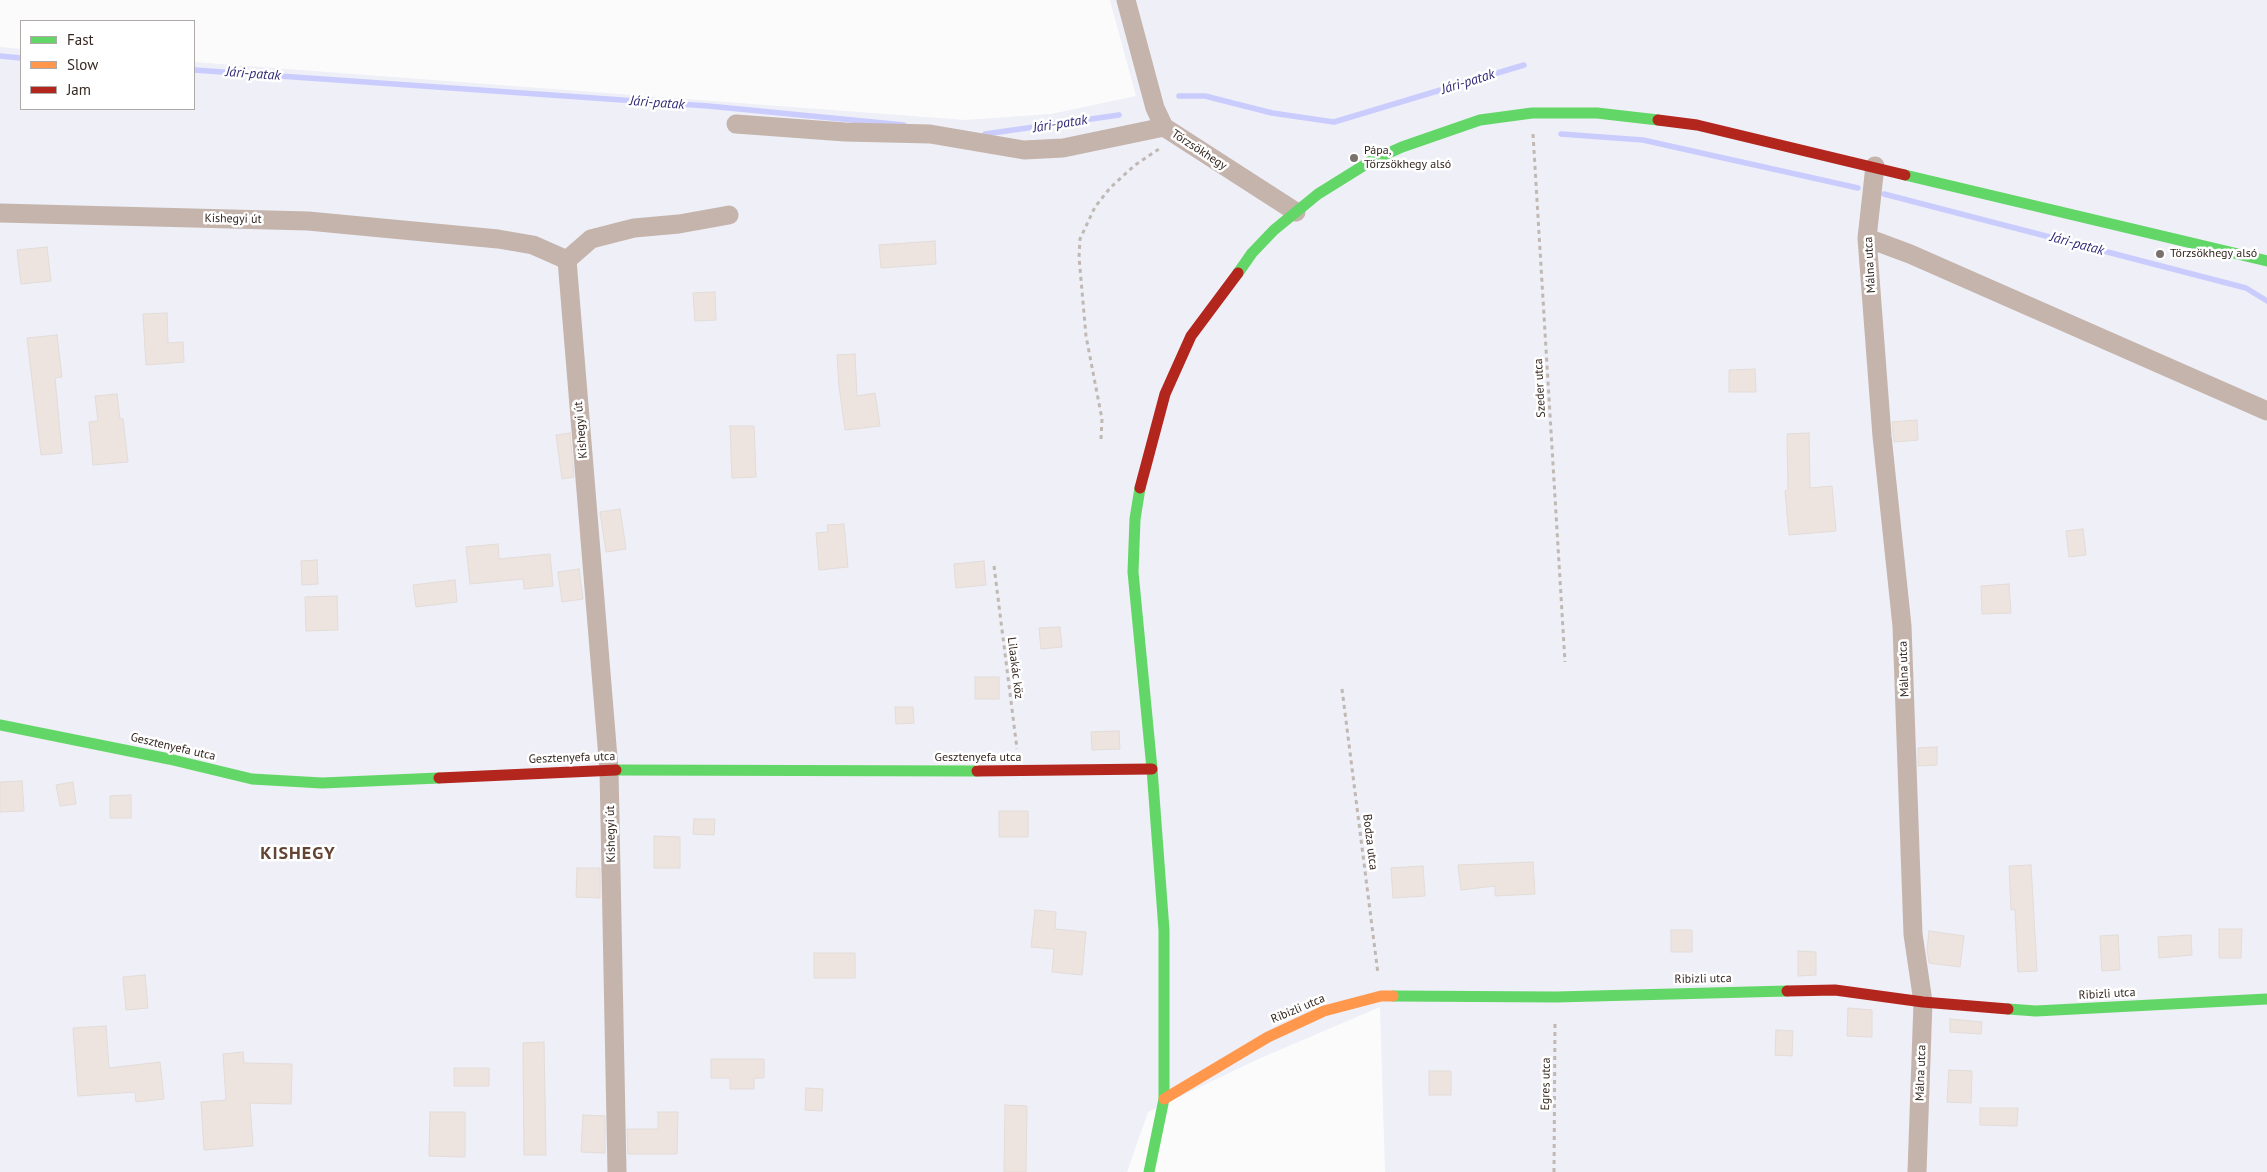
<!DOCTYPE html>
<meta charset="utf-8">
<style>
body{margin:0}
#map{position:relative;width:2267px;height:1172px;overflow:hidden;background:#fbfbfb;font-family:"PT Sans",sans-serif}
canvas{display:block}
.legend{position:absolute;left:20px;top:20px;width:175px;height:90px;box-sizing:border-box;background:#fff;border:1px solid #aea9a6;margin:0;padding:6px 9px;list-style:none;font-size:15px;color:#352720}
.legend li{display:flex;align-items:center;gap:10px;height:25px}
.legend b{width:25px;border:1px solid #aea9a6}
</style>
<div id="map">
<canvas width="2267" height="1172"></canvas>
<ul class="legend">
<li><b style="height:6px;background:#63d668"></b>Fast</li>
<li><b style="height:6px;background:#ff974d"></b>Slow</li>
<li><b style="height:6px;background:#b3261e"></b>Jam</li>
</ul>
</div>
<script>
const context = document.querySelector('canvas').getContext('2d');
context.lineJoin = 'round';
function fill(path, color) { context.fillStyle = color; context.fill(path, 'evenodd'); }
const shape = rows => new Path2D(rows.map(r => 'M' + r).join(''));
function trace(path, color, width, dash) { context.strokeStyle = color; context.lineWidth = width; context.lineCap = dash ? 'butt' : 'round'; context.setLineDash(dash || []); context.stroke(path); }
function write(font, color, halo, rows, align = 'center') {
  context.font = font + ' "PT Sans",sans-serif'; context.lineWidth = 5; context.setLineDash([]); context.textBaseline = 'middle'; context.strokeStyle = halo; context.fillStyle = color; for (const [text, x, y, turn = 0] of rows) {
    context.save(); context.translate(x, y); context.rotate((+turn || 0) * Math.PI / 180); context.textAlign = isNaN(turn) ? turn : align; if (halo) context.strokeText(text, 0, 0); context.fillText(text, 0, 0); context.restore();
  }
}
const green = shape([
 [1110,0,2267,0,2267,1172,1385,1172,1380,1007,1256,1060,1148,1112,1127,1172,0,1172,0,47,21,49,21,109,194,109,194,62,965,120,1051,114,1136,96]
]);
const stream = shape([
 [0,56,21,58],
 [194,70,708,106,904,125],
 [1179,96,1205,96,1272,113,1334,122,1524,65],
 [985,134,1119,115],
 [1561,134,1643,140,1858,188],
 [1884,194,2246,288,2267,301]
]);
const building = shape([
 [935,241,936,264,881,268,879,245,935,241],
 [47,247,51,281,21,284,17,250,47,247],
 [715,292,716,320,695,321,693,293,715,292],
 [167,313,168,343,183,342,184,362,146,365,143,314,167,313],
 [57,335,62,377,55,378,62,453,41,455,27,338,57,335],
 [855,354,857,396,875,393,880,426,845,430,839,386,837,355,855,354],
 [1755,369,1756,392,1729,392,1729,370,1755,369],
 [117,394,120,419,123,419,128,462,93,465,89,422,98,421,95,396,117,394],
 [1917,420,1918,440,1894,442,1892,422,1917,420],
 [730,426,754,426,756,477,732,478,730,426],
 [570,433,574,477,562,479,556,435,570,433],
 [1809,433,1810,488,1832,486,1836,531,1789,535,1785,491,1788,490,1787,434,1809,433],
 [620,509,626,549,606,552,600,512,620,509],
 [844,524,848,567,819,570,816,533,828,532,827,525,844,524],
 [2083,529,2086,555,2069,557,2066,531,2083,529],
 [498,544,499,559,550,554,553,586,524,589,523,579,470,584,466,547,498,544],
 [317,560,318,584,302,585,301,561,317,560],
 [984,561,986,585,956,588,954,564,984,561],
 [579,569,583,599,562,602,558,572,579,569],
 [455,580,457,602,416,607,413,585,455,580],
 [2009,584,2011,613,1982,614,1981,586,2009,584],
 [337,596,338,630,306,631,305,597,337,596],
 [1060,627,1062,647,1041,649,1039,628,1060,627],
 [975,677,999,677,999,699,975,699,975,677],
 [895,707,913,707,914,723,896,724,895,707],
 [1119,731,1120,749,1092,750,1091,732,1119,731],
 [1937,747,1937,765,1918,766,1918,748,1937,747],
 [22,781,24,811,0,812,0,782,22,781],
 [73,782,76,804,60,806,56,785,73,782],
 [131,795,131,818,110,818,110,796,131,795],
 [999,811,1028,811,1028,837,999,837,999,811],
 [694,819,715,819,714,835,693,834,694,819],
 [654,836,680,837,680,868,654,868,654,836],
 [1533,862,1535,894,1495,896,1495,886,1461,890,1458,865,1533,862],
 [2031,865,2037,971,2018,972,2015,909,2011,910,2009,866,2031,865],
 [1423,866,1425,896,1393,898,1391,868,1423,866],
 [577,868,600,868,600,898,576,897,577,868],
 [1035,910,1056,912,1055,929,1086,932,1082,975,1052,972,1054,949,1031,947,1035,910],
 [2219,929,2242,929,2241,958,2219,958,2219,929],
 [1671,930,1692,930,1692,952,1671,952,1671,930],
 [1929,931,1964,936,1960,967,1929,963,1927,950,1929,931],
 [2118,935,2120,970,2102,971,2100,936,2118,935],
 [2191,935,2192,955,2159,958,2158,937,2191,935],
 [1798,951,1816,952,1816,975,1798,976,1798,951],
 [814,953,855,953,855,978,814,978,814,953],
 [145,975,148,1008,126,1010,123,977,145,975],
 [1848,1008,1872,1010,1872,1037,1847,1036,1848,1008],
 [1950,1019,1982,1022,1981,1034,1950,1032,1950,1019],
 [106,1026,109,1068,160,1062,164,1099,136,1102,135,1092,78,1096,73,1028,106,1026],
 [1776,1030,1793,1031,1792,1056,1775,1055,1776,1030],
 [544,1042,546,1155,524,1155,523,1043,544,1042],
 [243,1052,244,1063,292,1064,291,1104,250,1103,253,1146,204,1150,201,1102,226,1100,223,1054,243,1052],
 [711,1059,764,1059,764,1078,754,1078,754,1089,730,1089,730,1078,711,1078,711,1059],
 [454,1068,489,1068,489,1086,454,1086,454,1068],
 [1949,1070,1972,1071,1971,1103,1947,1102,1949,1070],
 [1429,1071,1451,1071,1451,1095,1429,1095,1429,1071],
 [806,1088,823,1089,822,1111,805,1110,806,1088],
 [1005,1105,1027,1106,1026,1172,1004,1172,1005,1105],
 [1980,1108,2018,1108,2017,1126,1980,1125,1980,1108],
 [430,1112,465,1112,465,1157,429,1156,430,1112],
 [658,1112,678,1112,677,1154,628,1154,627,1129,658,1129,658,1112],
 [583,1115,605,1116,605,1153,581,1152,583,1115]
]);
const path = shape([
 [1533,134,1565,662],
 [1101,439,1102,419,1086,336,1079,257,1080,239,1095,207,1110,188,1135,165,1159,149],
 [994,566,1017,749],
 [1342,689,1378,974],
 [1554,1172,1555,1020]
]);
const street = shape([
 [1126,0,1155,108,1164,127,1296,212],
 [736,124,845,132,930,134,1024,150,1063,148,1164,127],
 [1875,166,1867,238,1882,436,1902,626,1913,934,1923,1002,1917,1172],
 [0,213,308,221,498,239,533,245,567,260],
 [1867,238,1910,254,2267,411],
 [567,260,609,770,617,1172],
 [567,260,591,239,634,228,679,224,729,215]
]);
const fast = shape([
 [1905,175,2267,261],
 [1238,273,1252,253,1274,230,1318,194,1371,161,1402,147,1480,120,1532,113,1597,113,1658,120],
 [1140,488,1135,519,1133,572,1152,769,1164,930,1164,1099,1149,1172],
 [0,725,169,759,252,779,322,783,439,778],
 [616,770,977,771],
 [1393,996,1556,997,1787,991],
 [2008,1009,2036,1011,2267,999]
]);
const slow = shape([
 [1164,1099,1268,1037,1324,1011,1381,996,1393,996]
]);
const jam = shape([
 [1658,120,1697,125,1905,175],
 [1140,488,1165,394,1191,336,1238,273],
 [977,771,1152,769],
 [439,778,616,770],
 [1787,991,1835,990,1923,1002,2008,1009]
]);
const markers = [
 [1354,158,5,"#7a716d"],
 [2160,254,5,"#7a716d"]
];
const streetNames = [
 ["Törzsökhegy",1199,150,33],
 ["Kishegyi út",233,219,1],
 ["Málna utca",1870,265,-93],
 ["Szeder utca",1540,388,-93],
 ["Kishegyi út",581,430,-95],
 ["Lilaakác köz",1015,668,83],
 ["Málna utca",1904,669,-92],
 ["Gesztenyefa utca",173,747,13],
 ["Gesztenyefa utca",572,758,-2],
 ["Gesztenyefa utca",978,758],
 ["Kishegyi út",611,834,-91],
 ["Bodza utca",1370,842,83],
 ["Ribizli utca",1703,979,-1],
 ["Ribizli utca",2107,994,-3],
 ["Ribizli utca",1298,1009,-23],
 ["Málna utca",1921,1073,-88],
 ["Egres utca",1546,1084,-89]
];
const poiNames = [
 ["Pápa,",1364,151],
 ["Törzsökhegy alsó",1364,165],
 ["Törzsökhegy alsó",2170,254]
];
const waterNames = [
 ["Jári-patak",253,74,4],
 ["Jári-patak",1468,82,-17],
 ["Jári-patak",657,103,4],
 ["Jári-patak",1060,124,-9],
 ["Jári-patak",2077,244,15]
];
const districtNames = [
 ["KISHEGY",298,854]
];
fill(green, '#eeeff7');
trace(stream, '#caccfd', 5.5);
fill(building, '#ede4df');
trace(building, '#e3dcd8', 1);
trace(path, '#c1b8b3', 3, [4, 4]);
trace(street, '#c4b4ac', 19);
trace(fast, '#63d668', 11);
trace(slow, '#ff974d', 11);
trace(jam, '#b3261e', 11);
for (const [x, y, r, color] of markers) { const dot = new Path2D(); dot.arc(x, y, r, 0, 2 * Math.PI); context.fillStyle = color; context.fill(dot); trace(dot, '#fff', 2); }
write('12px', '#352720', '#fff', streetNames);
write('12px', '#352720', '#fff', poiNames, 'left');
write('italic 14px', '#312978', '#fff', waterNames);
context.letterSpacing = '1px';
write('bold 18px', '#614434', '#fff', districtNames);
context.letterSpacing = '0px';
</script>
